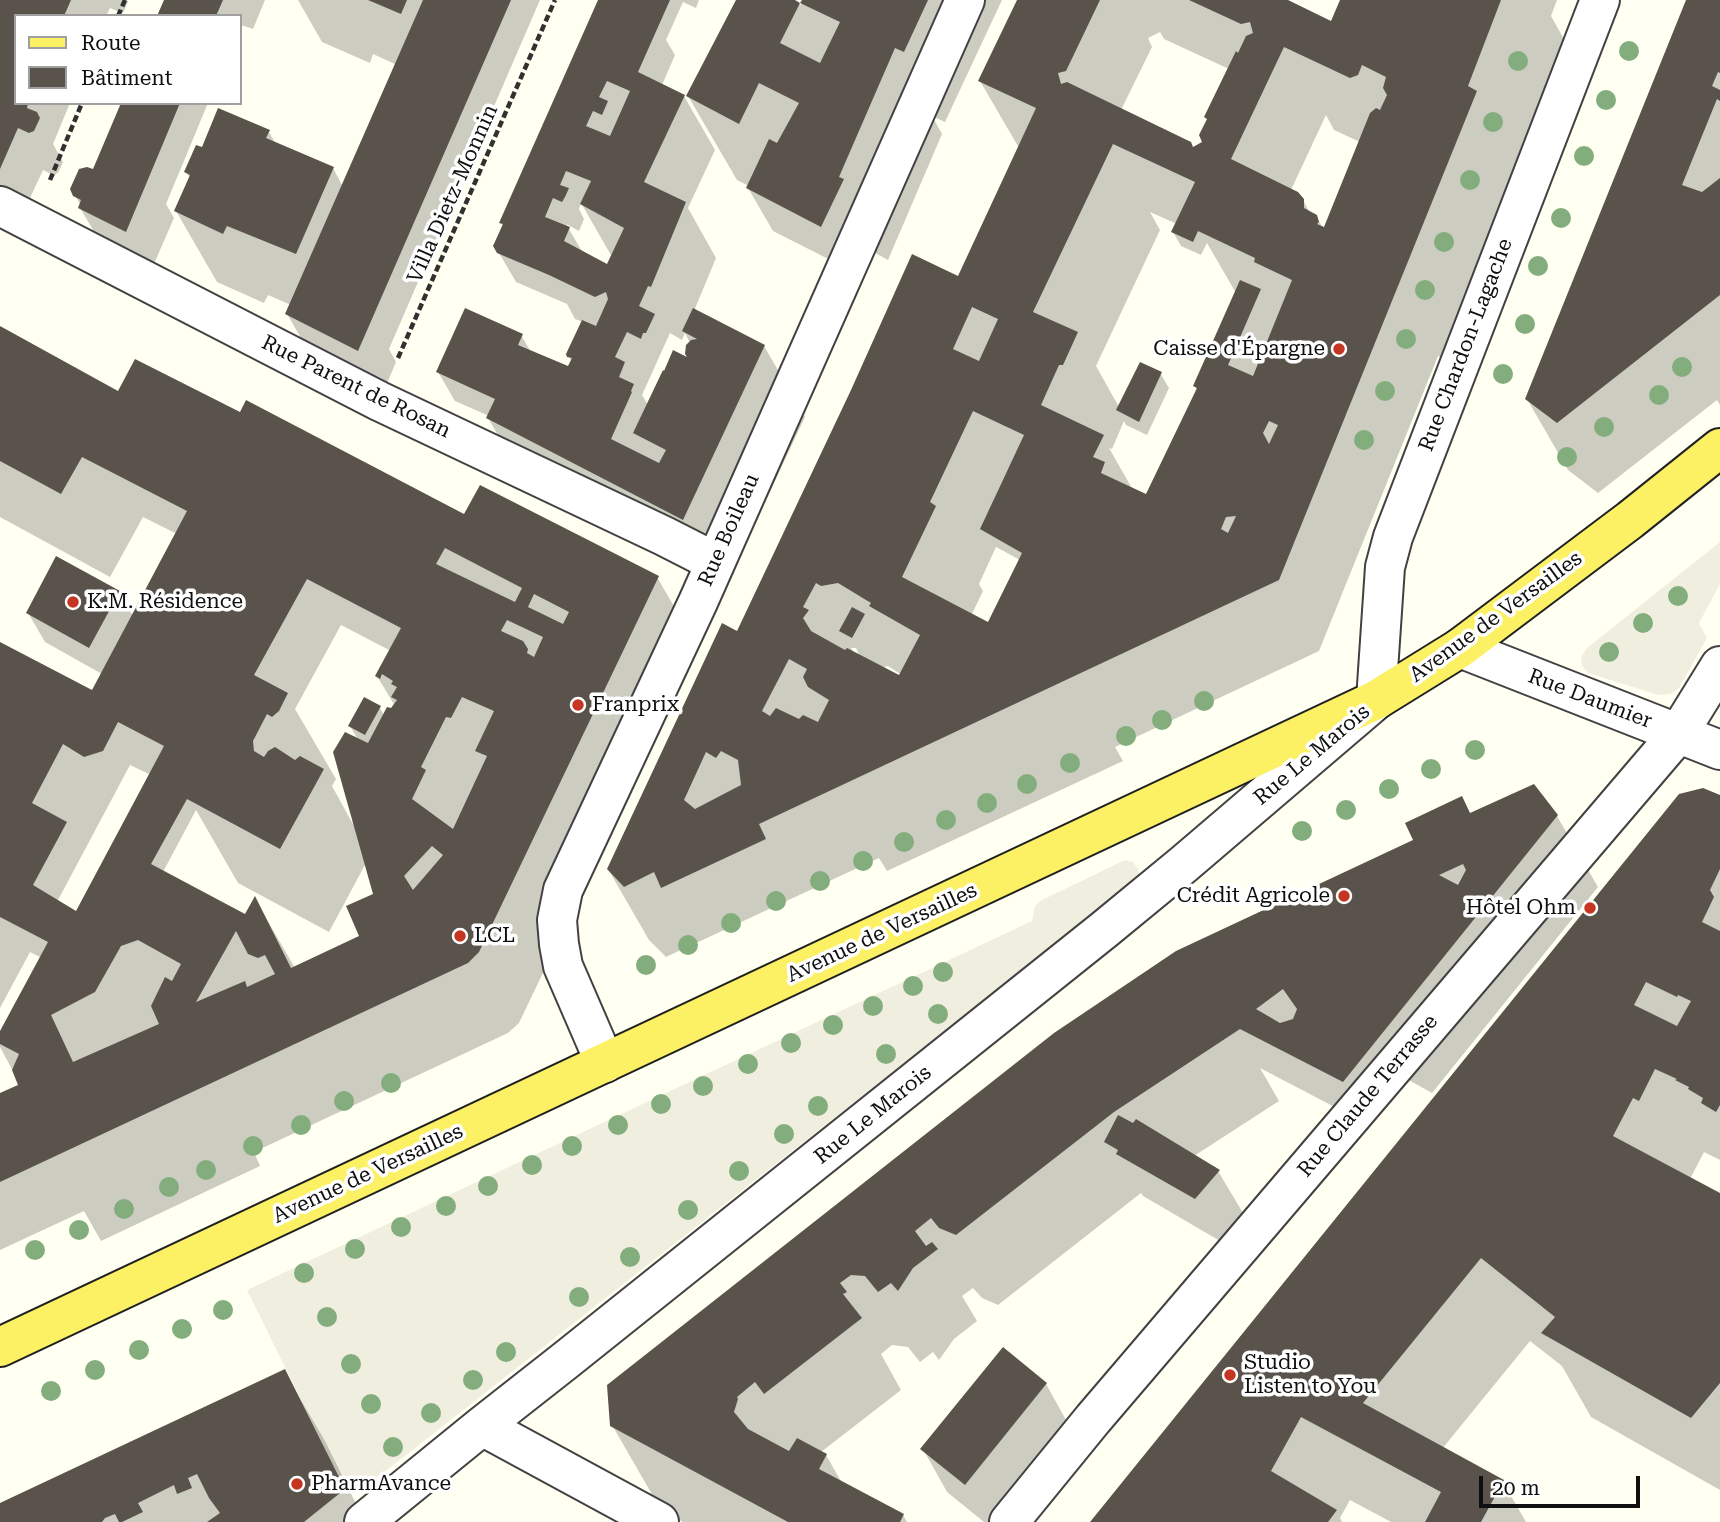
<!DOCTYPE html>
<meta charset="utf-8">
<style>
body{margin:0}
#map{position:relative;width:1720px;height:1522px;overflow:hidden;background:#fffff2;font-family:"Roboto Serif",serif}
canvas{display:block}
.legend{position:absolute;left:14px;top:14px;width:228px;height:91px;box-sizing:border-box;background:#fff;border:2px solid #9f9f9f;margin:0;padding:9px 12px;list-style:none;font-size:21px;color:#0f0f0f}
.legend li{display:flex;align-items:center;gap:14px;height:35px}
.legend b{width:35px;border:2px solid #9f9f9f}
.scale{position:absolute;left:1479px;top:1476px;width:161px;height:32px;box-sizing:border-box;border:4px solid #0f0f0f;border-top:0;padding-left:9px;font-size:21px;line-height:24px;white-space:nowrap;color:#0f0f0f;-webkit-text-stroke:5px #fff;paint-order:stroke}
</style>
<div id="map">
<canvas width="1720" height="1522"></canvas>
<ul class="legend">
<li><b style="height:9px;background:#fcf165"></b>Route</li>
<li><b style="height:19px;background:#59534b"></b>Bâtiment</li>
</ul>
<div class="scale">20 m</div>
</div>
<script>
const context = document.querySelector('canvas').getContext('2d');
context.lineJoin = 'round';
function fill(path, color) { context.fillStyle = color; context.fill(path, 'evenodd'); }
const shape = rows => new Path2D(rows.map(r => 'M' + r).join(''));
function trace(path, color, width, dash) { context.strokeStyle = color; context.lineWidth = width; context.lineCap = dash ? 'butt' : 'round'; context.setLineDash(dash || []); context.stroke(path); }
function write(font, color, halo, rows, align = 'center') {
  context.font = font + ' "Roboto Serif",serif'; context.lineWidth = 7; context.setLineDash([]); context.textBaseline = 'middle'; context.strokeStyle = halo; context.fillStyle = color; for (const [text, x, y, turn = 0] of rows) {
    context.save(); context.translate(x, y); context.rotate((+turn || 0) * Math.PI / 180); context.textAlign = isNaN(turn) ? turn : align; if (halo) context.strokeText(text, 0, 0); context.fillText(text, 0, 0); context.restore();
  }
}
const plaza = shape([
 [1720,542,1720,584,1699,623,1707,638,1679,688,1670,694,1658,695,1588,673,1582,666,1581,657,1587,648],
 [1125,860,1133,862,1138,869,1139,875,1135,881,382,1474,348,1495,247,1290,1032,921,1035,906,1040,901]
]);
const shadow = shape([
 [0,0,127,0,128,2,124,11,122,13,110,8,106,16,16,16,16,103,70,103,53,144,63,162,58,173,54,175,43,170,25,209,0,196],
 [166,0,265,0,253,29,241,25,240,28,240,16,159,16],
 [298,0,540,0,389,349,396,362,383,393,312,357,287,314,291,305,268,295,264,303,217,282,176,211,190,178,186,172,203,149,268,131,276,144,333,168,343,187,397,65,373,54,370,63,322,42],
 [600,0,699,0,696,8,683,2,666,40,675,55,662,85,684,96,715,150,688,208,716,258,694,311,764,346,805,417,724,589,610,531,513,461,488,418,489,416,455,401,438,372,521,335,531,352,569,369,572,362,569,357,583,322,575,319,567,304,516,282,495,246,503,227,501,223],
 [581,203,612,257,608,266,583,253,566,224,579,231,584,219,579,209],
 [670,333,682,340,685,333,690,343,691,361,648,405,642,395],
 [738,0,791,0,801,5,804,0,1002,0,945,122,932,116,942,134,888,260,857,243,846,268,773,231,748,188,749,186,737,180,688,96],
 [1018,0,1284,0,1332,23,1341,0,1557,0,1551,16,1565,41,1449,361,1438,356,1319,651,1115,747,1123,761,887,871,879,858,666,957,649,940,608,869,737,634,959,278,1019,148,980,81],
 [1160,32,1164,39,1229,69,1205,143,1193,149,1121,110,1152,47,1148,38],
 [1326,115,1334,130,1360,142,1324,230,1316,216,1310,213,1303,200,1291,190],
 [1150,212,1177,224,1173,232,1181,246,1201,255,1207,243,1236,293,1195,386,1197,390,1147,497,1133,490,1109,448,1112,449,1124,421,1126,425,1147,435,1169,388,1160,373,1119,407,1096,366,1160,230],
 [996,547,1020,560,989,625,971,616,983,591,979,584],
 [851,648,856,648,861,659,854,653],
 [888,666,902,675,900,678,881,668],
 [1688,0,1720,0,1720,405,1717,400,1598,493,1568,470,1527,399],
 [123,103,208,103,166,204,174,218,150,273,105,250,80,208,81,206,72,189,94,172],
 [0,329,118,393,240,414,465,516,657,577,698,648,519,1023,508,1033,254,1152,260,1166,101,1241,84,1211,0,1250,0,1095,21,1086,0,1047,0,1035,42,958,30,952,0,1008,0,644,92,692,102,674,45,642,28,613,119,592,133,616,177,534,143,517,110,577,0,517],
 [341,625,391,651,377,676,395,706,392,711,384,715,379,707,350,726,358,740,354,826,332,786,336,779,295,709],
 [130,765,151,775,81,916,57,902],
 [196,810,238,883,329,932,366,863,375,895,362,937,295,968,255,899,245,918,163,872],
 [1720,797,1720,1160,1704,1152,1690,1179,1720,1194,1720,1490,1591,1417,1562,1366,1530,1341,1442,1449,1503,1482,1526,1522,1391,1522,1350,1500,1340,1518,1342,1522,1093,1522],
 [1471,815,1557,816,1598,887,1432,1093,1405,1078,1367,1124,1260,1068,1279,1101,1194,1156,1218,1171,1243,1213,1220,1241,1143,1196,1141,1193,998,1305,982,1298,973,1288,962,1296,977,1321,954,1339,939,1360,933,1352,920,1362,908,1347,892,1345,881,1354,901,1390,821,1452,826,1455,842,1483,903,1515,907,1522,683,1522,661,1510,612,1425],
 [284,1371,325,1441,365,1522,0,1522,0,1505],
 [1046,1384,1070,1427,993,1522,984,1522,947,1492,923,1449]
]);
const building = shape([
 [0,0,71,0,64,16,16,16,16,103,28,103,27,108,37,112,40,118,34,131,29,133,18,128,0,169],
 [164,0,223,0,216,16,157,16],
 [368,0,407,0,401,14],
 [423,0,511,0,358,351,285,314],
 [598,0,670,0,638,72,685,95,644,182,686,202,651,287,648,286,639,306,655,314,646,333,643,333,641,339,627,332,615,357,625,362,619,377,634,384,631,391,632,392,611,439,659,463,666,450,633,433,663,370,664,371,673,350,687,357,685,354,686,345,691,340,697,339,682,331,693,308,765,345,683,520,486,418,495,399,436,372,465,308,523,334,518,345,568,366,572,358,567,357,566,354,582,320,596,326,608,299,606,292,595,297,549,275,497,253,493,246,503,224,499,223],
 [607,81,630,91,610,136,586,126,593,111,602,115,608,101,599,97],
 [566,171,591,181,580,204,624,228,607,264,564,241,570,227,545,217,553,198,562,202,565,197,569,188,560,185],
 [736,0,795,0,800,3,780,43,820,63,840,22,800,3,802,0,928,0,904,52,895,48,839,177,844,179,821,227,746,188,769,139,777,143,799,103,759,83,739,124,686,96],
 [1017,0,1100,0,1066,71,1058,73,1061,84,1067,82,1191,142,1193,147,1202,142,1199,135,1207,119,1204,117,1236,51,1238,53,1246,36,1253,33,1250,22,1241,24,1189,0,1288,0,1331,21,1340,0,1501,0,1468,86,1477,91,1279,580,759,824,766,839,661,888,654,872,624,887,607,869,722,623,737,631,851,390,912,254,958,276,1036,108,978,81],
 [1284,47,1350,78,1358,75,1362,65,1386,77,1383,88,1387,95,1380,110,1376,108,1370,113,1324,227,1317,224,1319,222,1317,215,1304,208,1304,199,1298,192,1231,159],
 [1113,144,1195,182,1171,232,1193,242,1198,231,1255,258,1254,262,1292,280,1253,376,1228,365,1261,289,1240,280,1193,386,1197,388,1146,494,1101,473,1105,462,1093,457,1104,435,1041,405,1059,365,1063,365,1078,332,1033,312],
 [972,307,998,319,979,361,953,349],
 [973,411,1024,435,980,529,1022,553,988,622,902,577,936,506,930,502],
 [1269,421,1278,425,1269,444,1263,433],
 [1236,516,1228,533,1221,529,1226,517],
 [816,583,821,586,838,583,871,603,869,606,920,635,899,675,847,648,845,650,811,631,803,618,809,610,803,607],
 [789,659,807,669,803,677,808,687,829,700,818,722,803,715,799,719,776,708,770,716,762,711],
 [721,751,738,760,741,785,695,809,684,800,706,752,716,758],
 [1686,0,1720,0,1720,73,1718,72,1712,86,1720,90,1720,101,1717,99,1682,185,1702,192,1720,178,1720,295,1557,423,1525,399],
 [121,103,180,103,126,232,78,208,81,200,73,196,70,189,79,169,87,167,93,169],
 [218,108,270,130,266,138,334,167,296,254,227,226,223,234,174,211,190,175,184,172,196,145,202,147],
 [0,326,118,391,135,359,240,412,246,400,464,514,480,485,659,576,479,952,468,963,0,1182,0,1093,18,1085,12,1070,19,1054,0,1044,0,1031,48,942,0,917,0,642,92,690,187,511,82,457,61,494,0,461],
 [445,548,522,588,515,602,436,564],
 [307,579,401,628,375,676,380,679,382,674,393,681,391,684,397,687,391,697,397,700,391,708,387,707,368,743,345,732,333,752,373,894,346,906,359,936,291,968,255,896,245,914,151,864,187,799,280,849,324,769,300,756,295,760,275,747,268,751,264,757,254,751,253,741,267,714,272,717,279,711,288,693,254,675],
 [534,594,569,612,563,624,528,607],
 [507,620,543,637,534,657,527,653,528,649,523,641,501,631],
 [462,697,494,711,475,751,487,756,453,829,412,799,426,770,421,767,446,717,451,718],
 [118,722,164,746,76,911,33,885,67,822,32,803,63,744,84,757,103,751],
 [432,846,443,855,413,890,404,876],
 [236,931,248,954,258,958,265,955,275,974,247,987,245,981,196,1002],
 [138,940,181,964,172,981,165,977,151,1006,159,1024,73,1062,51,1015,95,992,121,946],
 [1140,362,1162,372,1139,422,1116,410],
 [56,556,120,591,89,648,26,613],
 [852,607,865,614,852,638,839,631],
 [364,697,381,706,365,735,348,726],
 [1534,784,1558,815,1343,1082,1240,1029,1114,1112,956,1235,939,1228,931,1218,915,1231,926,1246,932,1242,938,1249,913,1268,898,1291,891,1283,878,1292,865,1276,851,1275,840,1283,847,1292,843,1294,862,1318,764,1394,755,1382,737,1397,738,1399,734,1412,748,1429,789,1451,797,1438,827,1454,819,1469,904,1514,900,1522,788,1522,610,1426,607,1385,1054,1033,1176,951,1413,840,1405,823,1462,796,1470,813],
 [1463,864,1466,870,1458,885,1439,875],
 [1283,989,1297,1009,1293,1019,1280,1023,1256,1009],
 [1703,788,1720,795,1720,869,1710,890,1714,897,1702,922,1720,931,1720,1105,1716,1112,1701,1103,1703,1098,1688,1089,1689,1087,1675,1080,1677,1079,1655,1069,1639,1101,1633,1098,1613,1136,1720,1193,1720,1383,1691,1418,1541,1333,1555,1317,1481,1258,1363,1403,1504,1480,1481,1522,1425,1522,1441,1492,1301,1417,1271,1471,1337,1510,1328,1522,1090,1522,1679,794],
 [1646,982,1677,997,1678,995,1691,1001,1677,1026,1634,1005],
 [1118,1115,1133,1123,1136,1119,1220,1170,1195,1199,1116,1154,1118,1150,1104,1142],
 [1003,1347,1047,1383,965,1485,920,1449],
 [285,1369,345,1489,304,1522,207,1522,220,1513,209,1498,197,1474,188,1478,192,1488,177,1494,174,1485,138,1503,143,1512,122,1522,119,1522,115,1514,105,1518,102,1522,0,1522,0,1503]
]);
const path = shape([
 [118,16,125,0],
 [50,180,82,103],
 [398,358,555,0]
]);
const minor = shape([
 [0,206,379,401,664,536,715,562],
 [1460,648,1720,750],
 [605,1063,563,966,559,944,557,920,563,890,698,602,965,0],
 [482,1426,659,1522],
 [364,1522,482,1426,566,1360,1105,929,1184,864,1376,700,1385,567,1393,537,1600,0],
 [1009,1522,1093,1419,1678,734,1720,666]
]);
const primary = shape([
 [0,1347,1376,700,1460,648,1630,520,1720,448]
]);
const trees = [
 [1629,51],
 [1518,61],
 [1606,100],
 [1493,122],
 [1584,156],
 [1470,180],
 [1561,218],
 [1444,242],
 [1538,266],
 [1425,290],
 [1525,324],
 [1406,339],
 [1682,367],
 [1503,374],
 [1385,391],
 [1659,395],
 [1604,427],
 [1364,440],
 [1567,457],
 [1678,596],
 [1643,623],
 [1609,652],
 [1204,701],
 [1162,720],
 [1126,736],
 [1475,750],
 [1070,763],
 [1431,769],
 [1027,784],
 [1389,789],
 [987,803],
 [1346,810],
 [946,820],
 [1302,831],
 [904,842],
 [863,861],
 [820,881],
 [776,901],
 [731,923],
 [688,945],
 [646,965],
 [943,972],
 [913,986],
 [873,1006],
 [938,1014],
 [833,1025],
 [791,1043],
 [886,1054],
 [748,1064],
 [391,1083],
 [703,1086],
 [344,1101],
 [661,1104],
 [818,1106],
 [301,1125],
 [618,1125],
 [784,1134],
 [253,1146],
 [572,1146],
 [532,1165],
 [206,1170],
 [739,1171],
 [488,1186],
 [169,1187],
 [446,1206],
 [124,1209],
 [688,1210],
 [401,1227],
 [79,1230],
 [355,1249],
 [35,1250],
 [630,1257],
 [304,1273],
 [579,1297],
 [223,1310],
 [327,1317],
 [182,1329],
 [139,1350],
 [506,1352],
 [351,1364],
 [95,1370],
 [473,1380],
 [51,1391],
 [371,1404],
 [431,1413],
 [393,1447]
];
const markers = [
 [1339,349,7,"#c53622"],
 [73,602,7,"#c53622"],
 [578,705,7,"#c53622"],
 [1344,896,7,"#c53622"],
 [1590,908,7,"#c53622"],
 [460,936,7,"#c53622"],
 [1230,1375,7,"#c53622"],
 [297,1484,7,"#c53622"]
];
const streetNames = [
 ["Villa Dietz-Monnin",453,194,-66],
 ["Rue Chardon-Lagache",1466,345,-69],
 ["Rue Parent de Rosan",356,387,26],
 ["Rue Boileau",729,530,-66],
 ["Avenue de Versailles",1496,617,-36],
 ["Rue Daumier",1590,699,21],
 ["Rue Le Marois",1312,755,-40],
 ["Avenue de Versailles",882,933,-25],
 ["Rue Claude Terrasse",1368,1096,-50],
 ["Rue Le Marois",873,1115,-39],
 ["Avenue de Versailles",368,1174,-25]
];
const poiNames = [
 ["Caisse d'Épargne",1325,349,"right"],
 ["K.M. Résidence",87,602],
 ["Franprix",592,705],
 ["Crédit Agricole",1330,896,"right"],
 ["Hôtel Ohm",1576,908,"right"],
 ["LCL",474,936],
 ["Studio",1244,1363],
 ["Listen to You",1244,1387],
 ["PharmAvance",311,1484]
];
fill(plaza, '#f0efdf');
fill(shadow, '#0003');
fill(building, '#59534b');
trace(minor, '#424242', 42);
trace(primary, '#202020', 42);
trace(path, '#313131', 4.5, [7, 3.5]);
trace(minor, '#fff', 38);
trace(primary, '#fcf165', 38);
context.fillStyle = '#84ad7d';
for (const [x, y] of trees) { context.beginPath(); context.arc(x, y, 10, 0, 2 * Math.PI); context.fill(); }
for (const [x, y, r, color] of markers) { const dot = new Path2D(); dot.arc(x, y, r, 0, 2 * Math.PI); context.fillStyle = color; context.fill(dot); trace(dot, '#fff', 2.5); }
write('21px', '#0f0f0f', '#fff', streetNames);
write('21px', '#0f0f0f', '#fff', poiNames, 'left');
</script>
